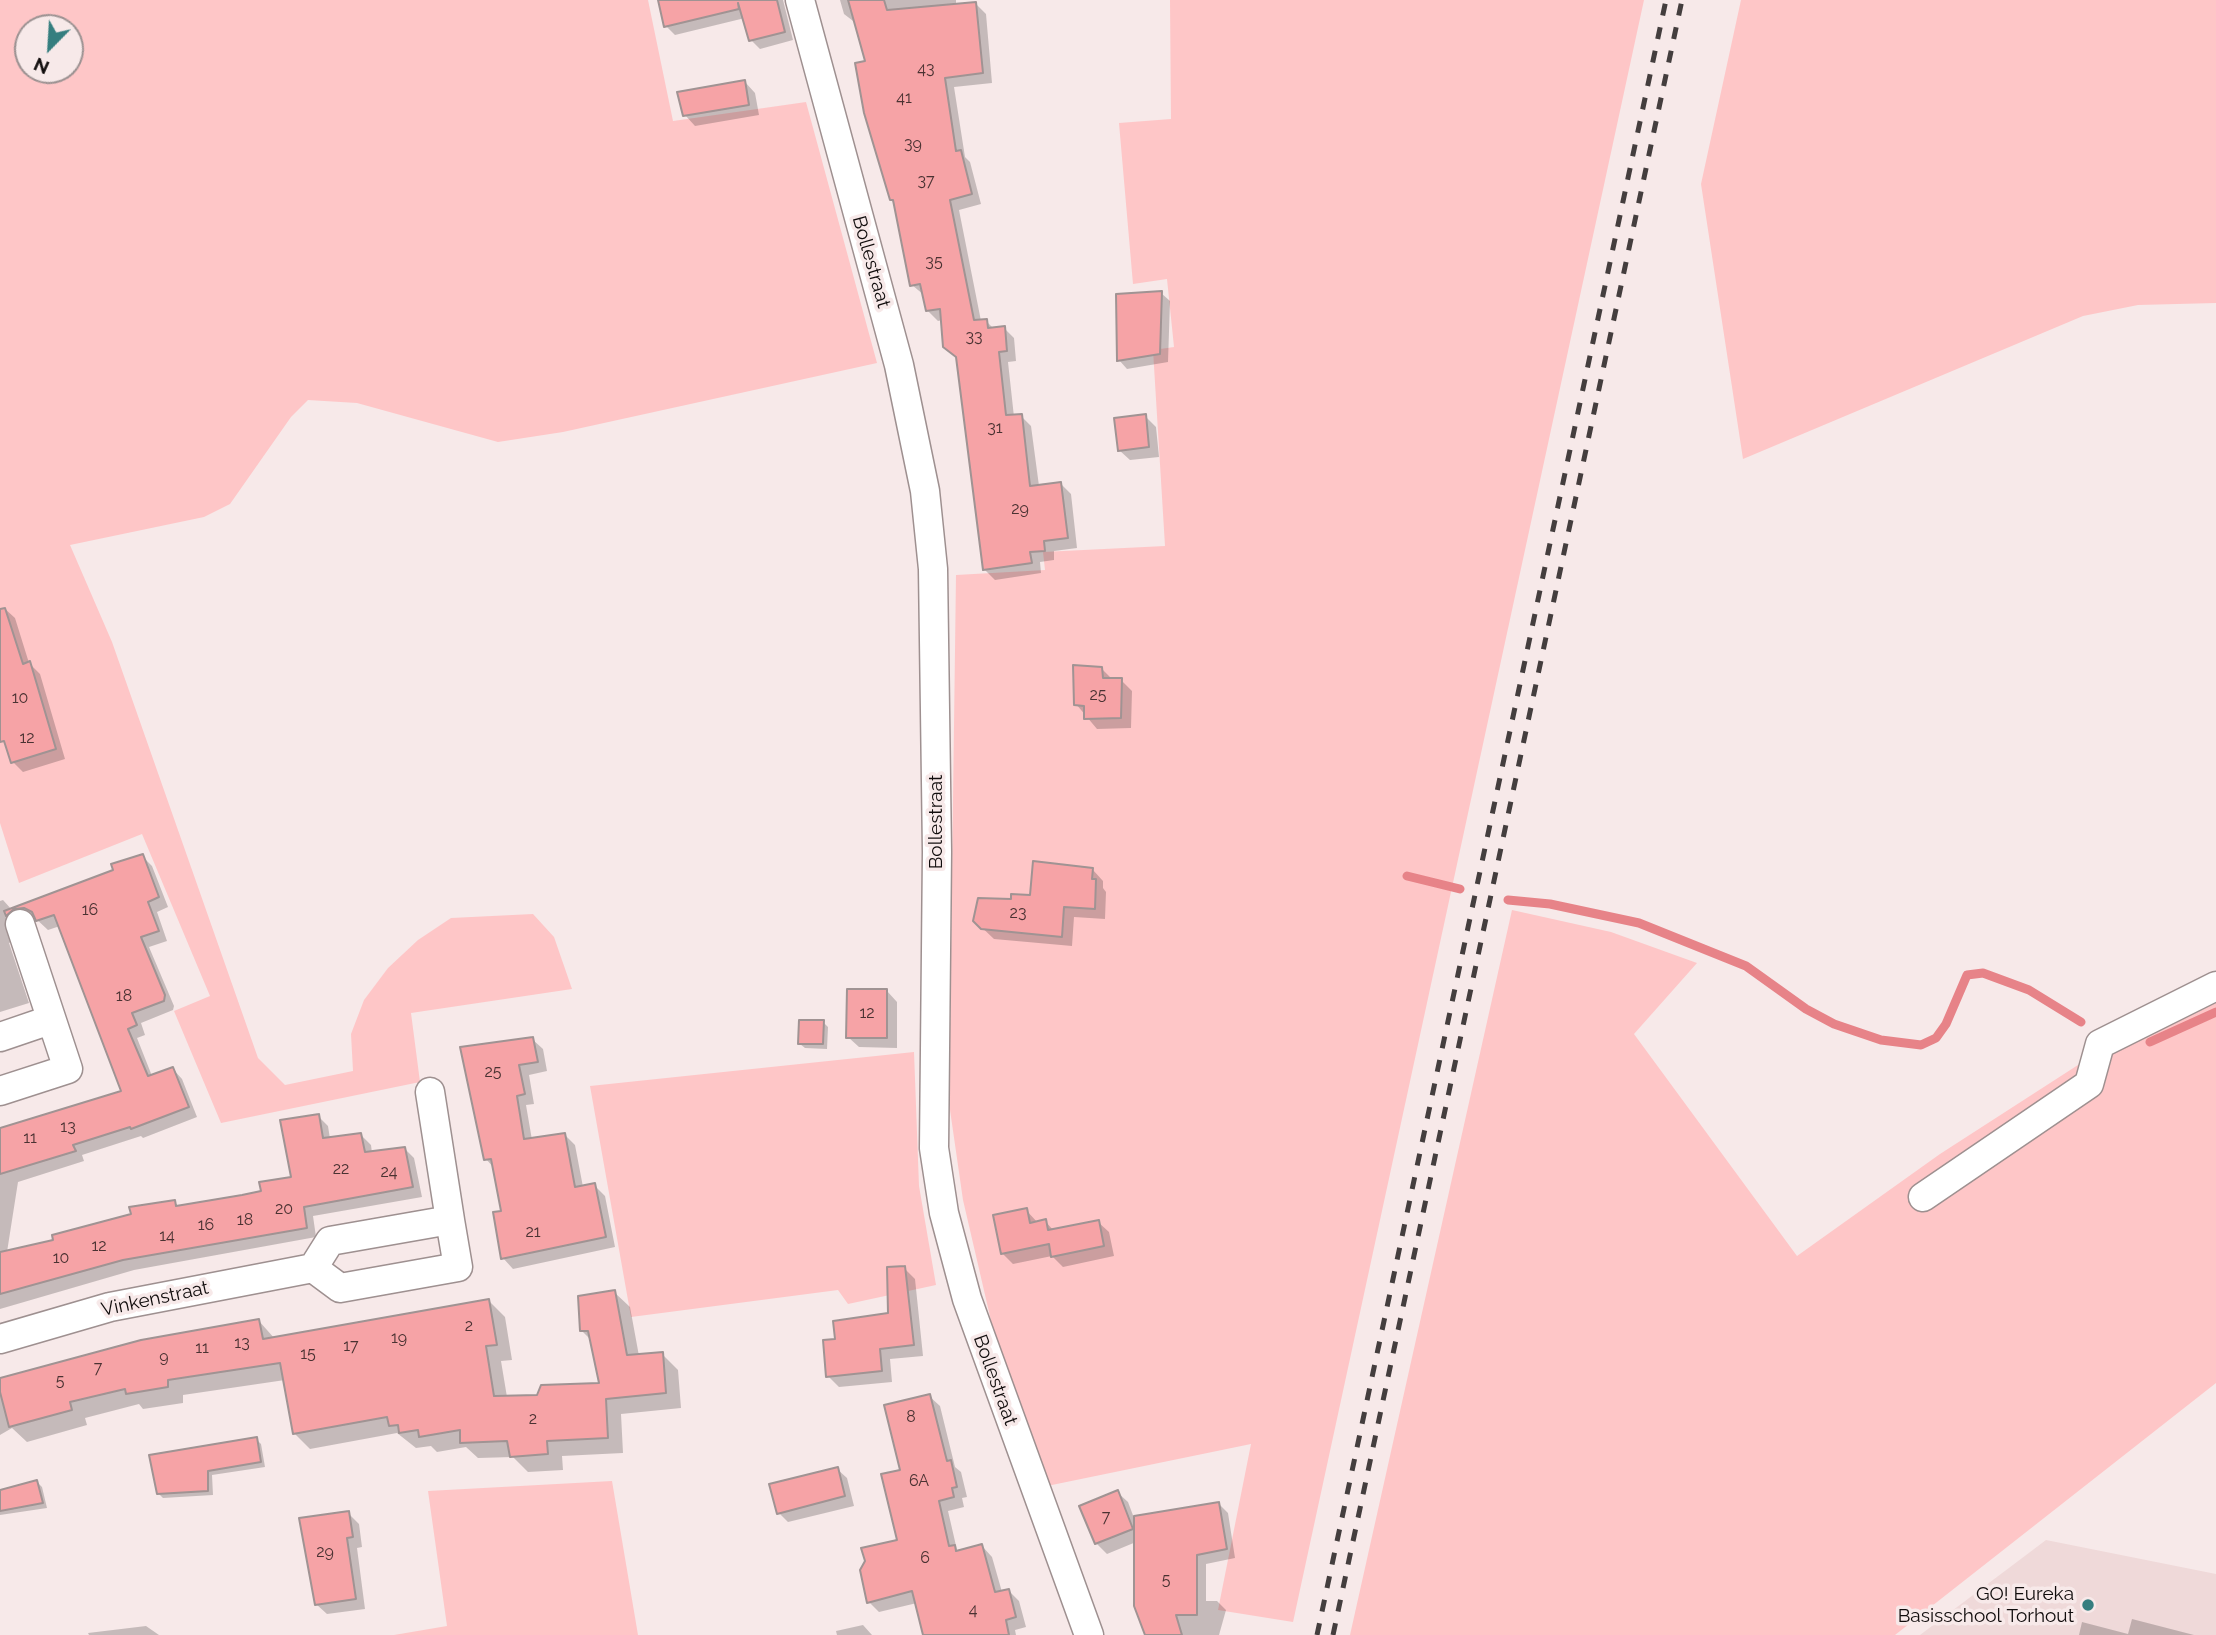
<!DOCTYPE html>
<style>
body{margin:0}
#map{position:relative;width:2216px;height:1635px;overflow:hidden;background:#f7e9e9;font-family:Raleway,sans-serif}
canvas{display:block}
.north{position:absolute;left:14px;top:14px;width:70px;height:70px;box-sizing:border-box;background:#f7e9e9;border:2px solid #9b9191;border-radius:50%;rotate:204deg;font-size:19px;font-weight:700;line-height:28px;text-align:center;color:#100c0c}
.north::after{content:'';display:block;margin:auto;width:24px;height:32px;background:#357e7f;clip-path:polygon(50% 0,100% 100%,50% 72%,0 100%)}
</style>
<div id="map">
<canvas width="2216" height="1635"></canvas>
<div class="north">N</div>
</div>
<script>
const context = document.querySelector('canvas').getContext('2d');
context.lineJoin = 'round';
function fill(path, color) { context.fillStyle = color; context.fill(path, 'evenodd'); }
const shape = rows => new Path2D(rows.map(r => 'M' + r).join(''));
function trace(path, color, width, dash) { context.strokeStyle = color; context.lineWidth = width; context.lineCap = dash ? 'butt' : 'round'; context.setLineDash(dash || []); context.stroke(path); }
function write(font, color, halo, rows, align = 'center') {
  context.font = font + ' Raleway,sans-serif'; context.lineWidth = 7; context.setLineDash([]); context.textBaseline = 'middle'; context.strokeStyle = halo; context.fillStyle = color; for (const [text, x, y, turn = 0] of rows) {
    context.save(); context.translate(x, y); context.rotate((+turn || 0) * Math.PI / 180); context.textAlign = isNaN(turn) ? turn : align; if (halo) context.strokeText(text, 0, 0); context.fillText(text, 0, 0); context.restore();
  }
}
const built = shape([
 [2046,1540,2216,1574,2216,1635,1920,1635]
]);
const green = shape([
 [0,0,648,0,673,121,806,102,877,363,563,432,498,442,357,403,308,400,291,417,230,504,204,517,70,545,112,642,258,1058,285,1085,353,1071,351,1034,364,1000,388,968,418,940,451,918,533,914,554,937,572,989,411,1013,420,1082,221,1123,174,1011,210,996,142,834,19,883,0,823],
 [28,28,70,28,70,70,28,70],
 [1170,0,1644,0,1293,1622,1218,1610,1251,1444,1047,1486,999,1355,963,1200,949,1103,956,575,1045,570,1043,552,1165,546,1153,350,1174,347,1167,279,1133,284,1119,123,1171,119],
 [1741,0,2216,0,2216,303,2138,305,2083,316,1743,459,1701,184],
 [1512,910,1611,932,1697,963,1634,1034,1797,1256,1940,1154,2109,1045,2216,992,2216,1383,1895,1635,1350,1635],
 [914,1052,919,1186,936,1285,848,1304,838,1290,631,1317,590,1086],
 [612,1481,638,1635,394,1635,447,1626,428,1491]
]);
const shadow = shape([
 [660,0,783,0,793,40,760,49,751,40,745,18,675,35,666,26],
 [840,0,956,0,956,4,975,3,986,14,992,83,954,87,965,157,970,162,981,204,959,210,981,321,986,321,994,329,1004,328,1014,338,1016,361,1008,362,1014,417,1021,416,1031,426,1039,486,1061,484,1071,494,1077,548,1054,551,1054,560,1040,562,1041,573,995,580,984,569,958,359,942,320,938,321,928,311,924,295,912,285,895,204,891,200,868,62,857,24,844,14],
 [745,82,755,93,759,115,695,126,685,115],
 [1161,293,1170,301,1168,362,1127,369,1119,360],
 [1145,416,1156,427,1159,457,1130,460,1119,450],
 [4,608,15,618,29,663,40,674,65,759,23,772,13,762,0,720,0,609],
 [1101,668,1113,680,1121,680,1132,691,1131,728,1097,729,1076,704],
 [142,856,152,866,168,907,157,912,167,941,149,947,174,1006,173,1010,141,1023,145,1035,137,1038,152,1076,173,1069,182,1079,197,1117,143,1138,141,1136,82,1155,84,1161,18,1182,7,1252,55,1242,174,1202,179,1207,263,1192,293,1179,318,1116,328,1126,330,1139,361,1135,371,1145,372,1153,405,1149,414,1158,422,1197,313,1216,316,1237,134,1270,0,1309,0,1131,124,1092,60,926,48,930,34,917,17,923,14,941,9,943,29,1003,0,1012,0,901,3,900,12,910,115,871],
 [1093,870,1103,881,1103,888,1106,892,1105,919,1074,917,1072,946,994,939,975,921,1012,901,1032,897],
 [887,991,897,1002,897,1048,859,1047,848,1037],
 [823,1022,828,1027,827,1049,805,1048,800,1044],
 [532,1039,543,1049,547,1071,529,1075,534,1104,526,1105,532,1140,565,1135,575,1145,583,1187,594,1185,605,1196,615,1247,513,1269,503,1258,503,1212,494,1168,486,1159,463,1049],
 [1026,1210,1038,1223,1045,1221,1054,1231,1098,1222,1109,1232,1114,1256,1063,1267,1052,1256,1013,1264,1003,1254],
 [904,1268,915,1279,923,1356,890,1359,892,1382,839,1387,828,1376,837,1340,890,1314],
 [614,1292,630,1307,639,1356,662,1354,678,1370,681,1408,621,1414,623,1453,562,1456,563,1470,528,1472,513,1457,478,1458,466,1447,437,1452,431,1446,416,1448,397,1433,310,1449,294,1433,285,1380,183,1395,183,1403,143,1409,139,1404,85,1418,87,1425,27,1442,12,1428,0,1435,0,1380,259,1321,275,1339,489,1301,505,1317,512,1360,501,1361,507,1397,538,1396,601,1385,592,1341,581,1330],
 [929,1396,940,1406,955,1467,961,1472,967,1497,962,1498,964,1507,948,1511,957,1550,982,1546,992,1557,1002,1592,1009,1591,1019,1601,1026,1627,1015,1630,1016,1635,925,1635,917,1603,879,1612,869,1602,899,1541,902,1471],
 [256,1439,261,1444,265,1467,212,1475,213,1495,163,1498,158,1493],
 [837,1469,847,1478,854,1506,788,1522,779,1513],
 [37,1482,42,1487,47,1508,0,1515,0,1492],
 [1117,1492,1128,1502,1134,1518,1219,1504,1228,1513,1235,1558,1206,1564,1206,1601,1217,1601,1226,1610,1219,1635,1147,1635,1136,1542,1107,1554,1096,1543],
 [348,1513,359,1524,362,1547,357,1548,365,1609,327,1614,316,1604],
 [2132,1619,2194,1635,2079,1635,2082,1622,2128,1634],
 [863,1625,872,1635,837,1635,836,1631],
 [146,1626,159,1635,89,1635,88,1633]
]);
const stream = shape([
 [1407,876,1460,889],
 [1508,900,1550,904,1639,923,1746,966,1806,1009,1834,1024,1881,1040,1921,1045,1936,1038,1946,1024,1967,975,1983,973,2029,990,2081,1022],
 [2150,1042,2216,1012]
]);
const building = shape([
 [658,0,777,0,785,32,749,41,738,3,739,9,664,27,658,0],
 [848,0,884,0,887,10,976,2,983,73,945,78,956,151,961,150,972,194,950,200,974,320,987,319,988,328,1005,326,1007,351,999,352,1006,415,1022,414,1030,486,1061,482,1068,538,1044,541,1045,551,1030,552,1032,563,983,570,956,357,943,347,940,309,926,311,920,284,910,286,893,200,890,200,864,113,855,63,865,61,848,0],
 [745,80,749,105,683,116,677,92,745,80],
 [1162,291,1160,354,1117,361,1116,294,1162,291],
 [1146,414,1149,447,1118,451,1114,418,1146,414],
 [5,608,23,664,30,661,56,749,11,763,4,741,0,742,0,609,5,608],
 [1073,665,1102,667,1103,678,1122,678,1121,718,1084,719,1084,706,1074,705,1073,665],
 [143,854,159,897,148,902,159,931,141,937,165,995,164,1001,132,1013,137,1025,128,1029,148,1076,173,1067,189,1107,131,1129,130,1127,73,1145,76,1151,0,1174,0,1128,121,1091,54,915,36,921,32,912,24,908,14,909,6,916,4,911,113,870,111,864,143,854],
 [1033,861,1093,868,1092,879,1096,879,1095,909,1064,907,1062,937,981,929,973,921,978,898,1011,899,1011,894,1030,895,1033,861],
 [847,989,887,989,887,1038,846,1038,847,989],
 [799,1020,824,1020,823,1044,798,1044,799,1020],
 [533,1037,538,1062,519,1065,525,1094,517,1096,524,1139,565,1133,575,1187,595,1183,606,1237,501,1259,493,1212,501,1211,491,1159,484,1160,460,1047,533,1037],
 [319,1114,323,1138,361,1133,365,1152,405,1147,413,1187,304,1207,307,1228,123,1260,0,1294,0,1252,53,1240,52,1235,131,1214,129,1207,175,1200,176,1206,242,1195,261,1191,259,1182,291,1177,280,1120,319,1114],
 [1027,1208,1030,1223,1046,1219,1048,1230,1099,1220,1104,1246,1051,1257,1049,1244,1001,1254,993,1215,1027,1208],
 [905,1266,914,1345,880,1349,882,1371,826,1377,823,1340,835,1339,833,1321,888,1313,887,1267,905,1266],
 [615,1290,627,1355,663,1352,666,1393,606,1399,608,1438,547,1441,548,1454,510,1457,507,1441,460,1443,460,1430,419,1437,418,1430,399,1433,398,1425,389,1426,387,1417,293,1434,280,1363,168,1380,168,1387,126,1394,125,1389,70,1402,72,1410,9,1427,0,1392,0,1378,141,1340,259,1319,263,1339,489,1299,497,1345,486,1346,494,1396,537,1395,541,1385,599,1383,588,1331,580,1331,578,1296,615,1290],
 [930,1394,947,1461,951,1460,957,1487,952,1488,954,1497,939,1501,949,1546,955,1545,956,1551,982,1544,995,1592,1009,1589,1016,1617,1006,1620,1009,1635,923,1635,912,1591,867,1603,860,1570,865,1561,861,1548,897,1540,881,1474,900,1470,884,1405,930,1394],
 [257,1437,261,1462,208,1471,208,1491,157,1494,149,1455,257,1437],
 [838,1467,845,1496,777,1514,769,1484,838,1467],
 [37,1480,43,1503,0,1511,0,1490,37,1480],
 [1118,1490,1133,1529,1095,1544,1079,1506,1118,1490],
 [1219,1502,1227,1549,1197,1555,1197,1615,1176,1615,1182,1635,1145,1635,1134,1606,1134,1516,1219,1502],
 [349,1511,353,1537,347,1538,356,1599,315,1605,299,1518,349,1511]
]);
const minor = shape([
 [800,0,899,365,925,491,933,569,937,852,934,1148,944,1213,967,1299,1089,1635],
 [0,1037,50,1020],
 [0,1091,68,1069,20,924],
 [430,1092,450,1220],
 [1923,1197,2089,1084,2100,1044,2216,986],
 [0,1339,110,1307,313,1268,330,1241,450,1220,458,1267,340,1288,313,1268]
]);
const rail = shape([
 [1317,1635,1666,0],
 [1333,1635,1682,0]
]);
const markers = [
 [2088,1605,7,"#357e7f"]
];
const numberNames = [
 ["43",926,69],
 ["41",904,98],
 ["39",913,144],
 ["37",926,181],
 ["35",934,262],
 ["33",974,337],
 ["31",995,428],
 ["29",1020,509],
 ["25",1098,695],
 ["10",20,698],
 ["12",27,738],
 ["16",90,910],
 ["23",1018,913],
 ["18",124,996],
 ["12",867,1013],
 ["25",493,1072],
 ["13",68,1127],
 ["11",30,1138],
 ["22",341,1169],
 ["24",389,1172],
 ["20",284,1209],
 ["18",245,1220],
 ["16",206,1225],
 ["21",533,1232],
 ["14",167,1236],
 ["12",99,1246],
 ["10",61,1258],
 ["2",469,1326],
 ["19",399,1338],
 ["13",242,1343],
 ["17",351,1346],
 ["11",202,1348],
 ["15",308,1354],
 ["9",164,1357],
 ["7",98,1368],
 ["5",60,1381],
 ["8",911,1417],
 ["2",533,1419],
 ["6A",919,1481],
 ["7",1106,1517],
 ["29",325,1552],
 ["6",925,1558],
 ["5",1166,1580],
 ["4",973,1610]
];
const streetNames = [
 ["Bollestraat",871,262,74],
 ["Bollestraat",936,822,-90],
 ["Vinkenstraat",155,1299,-12],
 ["Bollestraat",995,1380,70]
];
const poiNames = [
 ["GO! Eureka",2074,1594],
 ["Basisschool Torhout",2074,1616]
];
fill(built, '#efd9d9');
fill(green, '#fec6c7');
fill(shadow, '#0003');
trace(stream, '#e78388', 9);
fill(building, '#f6a3a6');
trace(building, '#a09393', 2);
trace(minor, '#9e9090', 31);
trace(minor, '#fff', 28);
trace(rail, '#443e3e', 5, [12, 12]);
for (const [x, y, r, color] of markers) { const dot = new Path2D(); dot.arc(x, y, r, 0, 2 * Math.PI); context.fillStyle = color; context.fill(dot); trace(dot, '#f7e9e9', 2.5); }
write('16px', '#4a3232', null, numberNames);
write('19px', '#100c0c', '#f7e9e9', streetNames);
write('19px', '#100c0c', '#f7e9e9', poiNames, 'right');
</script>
